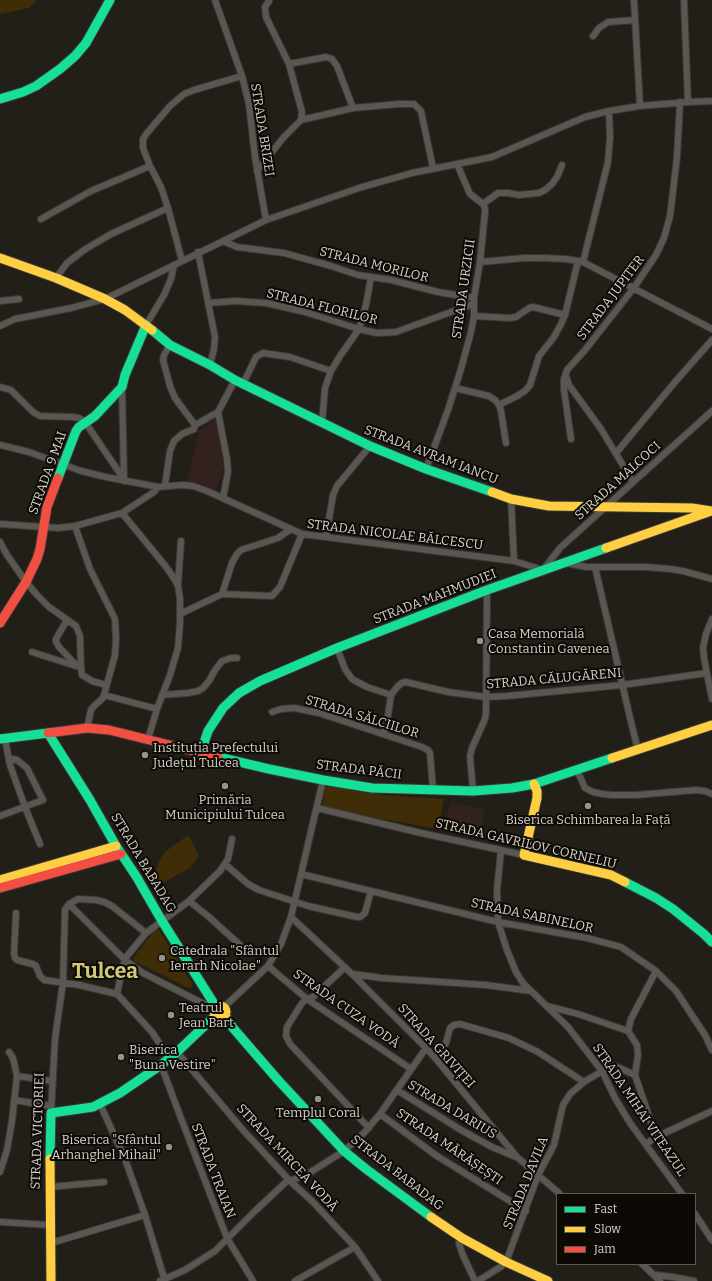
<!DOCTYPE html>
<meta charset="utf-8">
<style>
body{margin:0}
#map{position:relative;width:712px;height:1281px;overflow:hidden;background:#221e18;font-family:Bitter,serif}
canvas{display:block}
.legend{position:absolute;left:556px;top:1193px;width:140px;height:72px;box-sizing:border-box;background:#0d0a05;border:1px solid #5d5a54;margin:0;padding:5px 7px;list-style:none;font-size:12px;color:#d6d1ca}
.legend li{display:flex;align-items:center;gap:8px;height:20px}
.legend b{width:20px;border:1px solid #5d5a54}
</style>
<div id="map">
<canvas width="712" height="1281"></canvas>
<ul class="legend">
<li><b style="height:5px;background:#16e098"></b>Fast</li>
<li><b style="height:5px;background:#ffcf43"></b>Slow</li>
<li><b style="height:5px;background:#f24e42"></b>Jam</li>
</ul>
</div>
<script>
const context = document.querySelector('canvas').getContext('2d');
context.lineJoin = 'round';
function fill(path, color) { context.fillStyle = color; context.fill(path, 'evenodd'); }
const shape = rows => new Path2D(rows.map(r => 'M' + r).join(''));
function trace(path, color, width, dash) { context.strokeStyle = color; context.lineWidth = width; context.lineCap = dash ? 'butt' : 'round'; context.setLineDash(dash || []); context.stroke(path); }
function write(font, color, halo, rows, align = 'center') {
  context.font = font + ' Bitter,serif'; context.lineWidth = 4; context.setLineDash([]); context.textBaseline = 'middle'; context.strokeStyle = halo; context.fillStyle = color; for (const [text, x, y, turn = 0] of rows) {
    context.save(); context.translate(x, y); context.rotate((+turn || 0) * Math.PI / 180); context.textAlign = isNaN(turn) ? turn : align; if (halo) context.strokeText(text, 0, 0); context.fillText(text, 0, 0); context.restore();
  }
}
const commercial = shape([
 [450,802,485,809,481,829,446,822]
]);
const education = shape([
 [213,420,216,420,224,468,216,490,187,481,199,431]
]);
const green = shape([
 [0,0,37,0,29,8,0,14],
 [326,785,383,795,444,799,438,829,322,808],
 [188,835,199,855,190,868,159,885,155,879,156,870,159,861,165,852],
 [155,930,159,930,193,985,190,989,134,961,134,957]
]);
const street = shape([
 [215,0,242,76,249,104,255,157,266,220],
 [634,0,640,106],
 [684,0,688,102],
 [593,36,599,28,608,22,635,20],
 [289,64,326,57,332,59,337,66,353,108],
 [301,120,353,108,399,104,414,104,421,111,433,168],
 [257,171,283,138,301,120,302,112,289,64,266,17,265,7,269,1],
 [483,204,498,193,508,193,519,195,539,193,545,190,552,184,557,177,562,165],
 [41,219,91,191,150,166],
 [223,241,237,247,284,253,331,266,358,275,391,280,438,292,474,298],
 [198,252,215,337,214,349,210,365],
 [182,261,168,208,161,187,150,166,143,148,143,139,147,133,170,106,184,94,194,90,242,76],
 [480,262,524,258,543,258,566,259,583,262,712,329],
 [583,262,608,162,610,137,609,111],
 [56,278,67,263,84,250,111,234,168,208],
 [0,301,19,299],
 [208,303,235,301,266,303,305,312,359,329,377,333,396,332,473,304],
 [474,316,510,318,516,317,529,308,533,307,565,315],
 [146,325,164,295,171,279,174,265],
 [0,326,15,319,71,308,105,299,266,220,362,187,412,173,492,157,585,117,609,111,640,106,688,102,712,101],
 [170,345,164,355,163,360,170,386,175,398,195,425],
 [566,376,569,385,601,429,633,482],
 [243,384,256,357,263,353,290,357,331,371],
 [0,387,11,390,33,412,40,416,72,417,79,418,85,422,125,481],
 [122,387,124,480],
 [455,388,489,396,495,400,499,405,501,411,506,443],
 [499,405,517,396,525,391,530,385,539,356,554,337,561,324,565,315,578,261],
 [218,412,227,459,228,472,223,498],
 [322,423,325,388,331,371,340,356,359,329,366,305,371,277],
 [571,439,564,390,564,379,567,370,585,350,633,289,656,255,664,238,670,216,677,157,680,102],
 [0,445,29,452,81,471,106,477,158,487],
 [616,453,675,382,712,340],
 [426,469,448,410,461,369,471,332,474,316,474,298,480,262,485,212,485,208,483,204,470,194,457,164],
 [165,485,170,451,174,441,182,434,194,429,195,425,218,412,235,380],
 [511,499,514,561],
 [122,513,167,568,175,580,178,586,180,599,180,622,178,648,170,675,157,709,148,739],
 [0,524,58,528,75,526,122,513,154,492,158,487,182,485,193,486,207,491,302,534,514,561,543,570,560,548,712,411],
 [75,526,90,569,115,619,116,639,115,655,104,695,103,698,94,706,91,710,87,728],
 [326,537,333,495,337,486,346,475,370,446],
 [0,542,7,555,26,582,38,596,49,607,76,626,80,636,81,668,82,675,92,681,106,685],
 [566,563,587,567,646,567,670,569,683,571,712,579],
 [595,567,631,722,638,750],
 [178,585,181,541],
 [222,594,232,563,237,554,241,550,278,538,291,529],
 [180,614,222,594,272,596,280,587,302,534],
 [712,619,706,634,703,648,704,658,712,699],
 [67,620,56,639,56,642,59,647,77,666,81,668],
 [337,648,345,669,352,679,367,687,391,695],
 [32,652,76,666],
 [104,695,157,709],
 [162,695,188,693,198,691,203,688,209,681,215,670,222,661,231,658,237,658],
 [272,712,281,709,294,708,319,713,422,747,428,750,430,753,433,790],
 [384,733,387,722,391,695,398,686,402,683,406,682,448,692,486,697,507,696,622,685,707,673],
 [5,739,10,765,25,807,40,844],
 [577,770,585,788,593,792,602,794,612,795,636,795,696,790,705,791,712,794],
 [473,791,470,756,472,748,485,719,486,712,487,590],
 [317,808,421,833,524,855],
 [0,816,43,800,27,768,17,760,13,759,9,761],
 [501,850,497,890,498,922,507,950,516,972,523,983,568,1027,602,1071,615,1098,630,1123,682,1194],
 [225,864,248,884,259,890,308,906,357,917,360,917,365,913,371,891],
 [301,874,498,922,587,938,621,947,656,971,676,991,705,1035,712,1050],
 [189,901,209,917,240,945],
 [69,904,125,960,143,973,214,1009],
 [16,913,14,954,15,958,17,960,33,964,36,966,40,976,44,980,79,985,117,994,152,1032,169,1058],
 [291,917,352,974,426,1048,436,1059,517,1157,560,1194],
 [268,966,307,999,411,1069],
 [345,967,313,997,307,999,302,1003,287,1027,286,1036,290,1044,369,1128],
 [656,971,631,1019,628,1031,637,1045,638,1055,635,1075,656,1137],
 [353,974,382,978,486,985,531,991],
 [117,994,123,966,127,956,146,933,189,901,220,871,228,859,232,839],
 [547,1006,578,1014,628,1031],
 [224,1007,268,966,281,944,291,917,323,780],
 [177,1052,243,1130,289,1180,312,1201,355,1247,378,1281],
 [436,1059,446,1043,450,1028,454,1025,460,1024,509,1038,538,1052,584,1082],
 [161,1065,179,1113,227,1238,253,1281],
 [17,1076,52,1081],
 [397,1090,461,1130,492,1147,516,1157],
 [14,1100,51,1106],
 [100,1104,125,1159,145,1215,165,1281],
 [51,1113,55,1039,63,982,65,910,69,904,78,899,96,900,104,902,112,906,146,933],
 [380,1114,437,1156,526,1211],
 [646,1144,656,1137,712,1111],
 [0,1172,7,1150,12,1121,17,1076,13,1058,9,1052],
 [50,1187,104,1182],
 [695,1214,712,1240],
 [0,1222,50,1225],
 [51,1243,145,1215],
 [459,1243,462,1253,475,1281],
 [642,1264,660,1281],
 [655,1275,673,1277,694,1281],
 [160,1281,185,1270,215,1251,255,1211,286,1182,306,1175,344,1151,364,1133,380,1114,426,1048],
 [295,1281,355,1247],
 [478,1281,502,1266,506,1262,538,1175,554,1145,563,1105,570,1094,584,1082,609,1067,612,1066,617,1067,635,1075]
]);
const fast = shape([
 [0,99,23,92,36,86,60,69,75,56,86,43,110,0],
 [152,330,170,345,210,365,235,380,370,446,426,469,492,492],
 [58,478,76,431,79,427,95,416,122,387,125,375,146,325],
 [0,739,48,733,90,800,116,846,136,876,162,921,216,1007],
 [201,752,208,731,223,708,239,693,260,681,337,648,487,590,606,548],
 [218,757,269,769,323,780,372,788,473,791,512,788,534,784,612,758],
 [625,882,656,898,673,909,704,934,712,942],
 [225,1015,233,1028,278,1080,344,1151,366,1169,431,1217],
 [50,1159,51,1113,93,1107,120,1093,161,1065,177,1052,215,1016]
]);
const slow = shape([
 [0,258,56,278,105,299,125,310,152,330],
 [492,492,511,499,549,506,692,508,712,511],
 [606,548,711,511],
 [612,758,712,725],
 [534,784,537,791,537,798,524,855,611,875,625,882],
 [0,880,116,846],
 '214 1012a6 6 0 1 1 12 0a6 6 0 1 1-12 0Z',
 [50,1159,51,1281],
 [431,1217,462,1238,506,1262,548,1281]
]);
const jam = shape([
 [0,623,26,582,37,559,40,549,47,507,58,478],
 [48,733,87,728,109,730,218,757],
 [0,888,121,854]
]);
const markers = [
 [480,641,4,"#97928c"],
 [145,755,4,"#97928c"],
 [225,786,4,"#97928c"],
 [588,806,4,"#97928c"],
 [162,958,4,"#97928c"],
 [171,1015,4,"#97928c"],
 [121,1057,4,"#97928c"],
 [318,1099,4,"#97928c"],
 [169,1147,4,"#97928c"]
];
const streetNames = [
 ["STRADA BRIZEI",262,130,81],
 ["STRADA MORILOR",374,265,14],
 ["STRADA URZICII",464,289,-82],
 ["STRADA JUPITER",611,298,-53],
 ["STRADA FLORILOR",322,307,14],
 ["STRADA AVRAM IANCU",431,455,21],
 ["STRADA 9 MAI",48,473,-70],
 ["STRADA MALCOCI",618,481,-42],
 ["STRADA NICOLAE BĂLCESCU",395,535,7],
 ["STRADA MAHMUDIEI",435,597,-21],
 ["STRADA CĂLUGĂRENI",554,679,-5],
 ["STRADA SĂLCIILOR",362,717,17],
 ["STRADA PĂCII",359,770,7],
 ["STRADA GAVRILOV CORNELIU",526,844,13],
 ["STRADA BABADAG",143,863,59],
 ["STRADA SABINELOR",532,916,12],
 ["STRADA CUZA VODĂ",346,1009,35],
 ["STRADA GRIVIȚEI",436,1046,48],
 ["STRADA DARIUS",452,1110,31],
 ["STRADA MIHAI VITEAZUL",639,1110,56],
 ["STRADA VICTORIEI",38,1131,-88],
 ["STRADA MĂRĂȘEȘTI",449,1147,34],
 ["STRADA MIRCEA VODĂ",287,1158,47],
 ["STRADA TRAIAN",213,1171,69],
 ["STRADA BABADAG",397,1173,38],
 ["STRADA DAVILA",526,1183,-68]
];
const poiNames = [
 ["Casa Memorială",488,634],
 ["Constantin Gavenea",488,649],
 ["Instituția Prefectului",153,748],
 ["Județul Tulcea",153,763],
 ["Primăria",225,800,"center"],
 ["Municipiului Tulcea",225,815,"center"],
 ["Biserica Schimbarea la Față",588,820,"center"],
 ["Catedrala \"Sfântul",170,951],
 ["Ierarh Nicolae\"",170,966],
 ["Teatrul",179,1008],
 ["Jean Bart",179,1023],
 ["Biserica",129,1050],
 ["\"Buna Vestire\"",129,1065],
 ["Templul Coral",318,1113,"center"],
 ["Biserica \"Sfântul",161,1140,"right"],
 ["Arhanghel Mihail\"",161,1155,"right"]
];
const townNames = [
 ["Tulcea",105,972]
];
fill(commercial, '#32221c');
fill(education, '#32211e');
fill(green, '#3f2d08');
trace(street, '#3c3834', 8);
trace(fast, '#3c3834', 11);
trace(slow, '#3c3834', 11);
trace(jam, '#3c3834', 11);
trace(street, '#5a5752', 6);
trace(fast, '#16e098', 9);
trace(slow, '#ffcf43', 9);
trace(jam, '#f24e42', 9);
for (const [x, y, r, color] of markers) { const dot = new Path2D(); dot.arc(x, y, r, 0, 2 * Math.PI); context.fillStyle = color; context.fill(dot); trace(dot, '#0d0a05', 1.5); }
write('13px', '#d6d1ca', '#0d0a05', streetNames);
write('13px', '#d6d1ca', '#0d0a05', poiNames, 'left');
write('bold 21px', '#d1c779', '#0d0a05', townNames);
</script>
